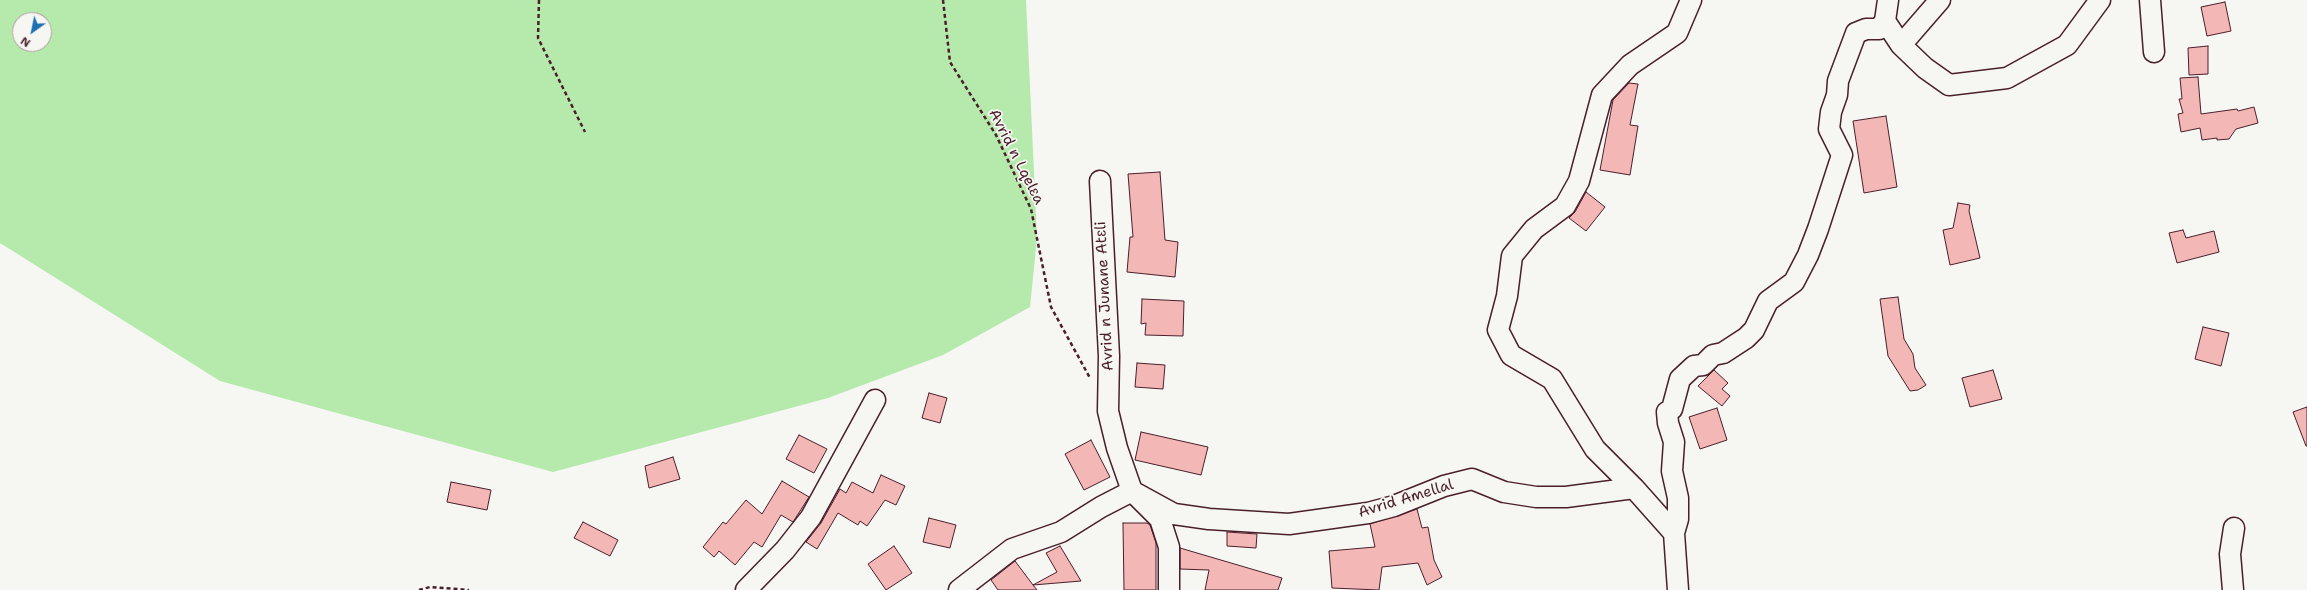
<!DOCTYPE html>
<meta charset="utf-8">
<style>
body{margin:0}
#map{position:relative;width:2307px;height:590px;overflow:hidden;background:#f6f6f2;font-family:"Shantell Sans",sans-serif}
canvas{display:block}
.north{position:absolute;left:12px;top:12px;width:40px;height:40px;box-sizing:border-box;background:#f6f6f2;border:1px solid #b1a0a2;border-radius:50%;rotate:213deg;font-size:11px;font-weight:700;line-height:16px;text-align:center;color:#4a1f2b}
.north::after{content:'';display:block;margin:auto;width:14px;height:18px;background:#1f6fb2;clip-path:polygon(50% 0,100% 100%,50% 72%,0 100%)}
</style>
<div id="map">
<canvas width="2307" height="590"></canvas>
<div class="north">N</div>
</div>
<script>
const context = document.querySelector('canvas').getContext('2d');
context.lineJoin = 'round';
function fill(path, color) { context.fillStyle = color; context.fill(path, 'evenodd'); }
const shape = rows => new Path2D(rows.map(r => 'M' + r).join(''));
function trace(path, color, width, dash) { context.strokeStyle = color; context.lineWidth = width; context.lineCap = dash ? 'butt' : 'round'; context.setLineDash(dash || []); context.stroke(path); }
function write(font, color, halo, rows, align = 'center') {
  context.font = font + ' "Shantell Sans",sans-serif'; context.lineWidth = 3.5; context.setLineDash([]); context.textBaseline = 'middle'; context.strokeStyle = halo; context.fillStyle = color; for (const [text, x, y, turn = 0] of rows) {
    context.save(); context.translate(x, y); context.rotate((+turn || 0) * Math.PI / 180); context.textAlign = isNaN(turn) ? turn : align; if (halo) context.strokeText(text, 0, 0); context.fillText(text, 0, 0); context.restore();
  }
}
const green = shape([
 [0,0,1026,0,1037,238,1030,307,943,355,828,398,553,472,220,381,0,243],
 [20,20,44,20,44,44,20,44]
]);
const building = shape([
 [2225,2,2231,31,2207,36,2201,7,2225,2],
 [2208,46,2208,74,2189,75,2188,48,2208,46],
 [2198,77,2201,114,2237,109,2238,111,2254,107,2258,123,2236,129,2229,139,2217,140,2217,138,2202,140,2200,128,2181,132,2178,114,2183,113,2179,99,2182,99,2180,78,2198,77],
 [1629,83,1638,84,1630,125,1638,126,1630,175,1600,170,1613,100,1629,83],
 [1886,116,1897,187,1864,193,1853,121,1886,116],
 [1160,172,1165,240,1178,242,1175,277,1127,272,1130,237,1133,237,1128,174,1160,172],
 [1586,192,1605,207,1586,231,1569,218,1575,212,1586,192],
 [1958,203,1970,205,1969,211,1980,258,1950,265,1943,230,1953,228,1958,203],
 [2183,230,2186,238,2214,231,2219,252,2177,263,2169,233,2183,230],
 [1898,297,1904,339,1913,354,1915,368,1926,385,1918,390,1910,391,1888,356,1880,299,1898,297],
 [1142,299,1184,301,1183,336,1145,335,1146,323,1141,324,1142,299],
 [2203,327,2229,333,2221,366,2195,359,2203,327],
 [1137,363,1165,365,1163,389,1135,387,1137,363],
 [1714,370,1728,383,1722,389,1730,396,1722,406,1698,386,1714,370],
 [1993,370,2002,399,1970,407,1962,378,1993,370],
 [929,393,947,398,940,423,922,418,929,393],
 [2307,407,2307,446,2306,446,2293,412,2307,407],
 [1717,408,1727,440,1700,449,1689,417,1717,408],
 [1141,432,1208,447,1201,475,1135,460,1141,432],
 [799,435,827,449,814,473,786,459,799,435],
 [1091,440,1110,477,1084,490,1065,454,1091,440],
 [673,457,680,479,649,488,645,466,673,457],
 [881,475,905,486,896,505,885,500,867,526,860,521,858,525,838,513,817,549,806,542,821,523,840,489,846,493,852,482,873,493,881,475],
 [782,481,809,497,793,522,781,515,762,547,754,542,735,565,719,551,714,557,703,547,723,522,726,524,746,500,762,514,782,481],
 [451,482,491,490,487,510,447,502,451,482],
 [1417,509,1422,528,1428,527,1434,560,1442,577,1427,585,1418,563,1382,567,1379,590,1332,588,1329,551,1375,547,1370,524,1417,509],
 [929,518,956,525,950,548,923,542,929,518],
 [583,522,618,540,610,556,574,538,583,522],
 [1123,523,1147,523,1150,525,1156,543,1156,590,1124,590,1123,523],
 [1227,532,1257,534,1256,548,1227,546,1227,532],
 [894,546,912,573,886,590,868,564,894,546],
 [1060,546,1081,581,1033,585,1037,590,998,590,991,580,1015,561,1033,585,1057,572,1046,553,1060,546],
 [1180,548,1282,578,1278,590,1205,590,1209,570,1180,569,1180,548]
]);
const path = shape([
 [539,0,538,38,585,132],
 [943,0,950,62,996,135,1031,209,1051,307,1090,378],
 [419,590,430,587,469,590]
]);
const minor = shape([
 [1888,0,1885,21,1901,45,1925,68,1949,85,2007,78,2067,45,2100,0],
 [2150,0,2154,52],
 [1901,45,1940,0],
 [1100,181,1109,356,1108,411,1117,448,1132,491,1160,519,1169,547,1169,590],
 [1674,533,1678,519,1678,498,1672,471,1674,442,1668,423,1667,412,1672,409,1680,379,1694,366,1703,365,1713,355,1723,353,1746,338,1754,330,1768,301,1794,282,1808,255,1818,229,1842,155,1829,129,1831,112,1837,95,1838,81,1856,33,1866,29,1879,29,1885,21],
 [746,590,785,550,811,517,875,400],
 [959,590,1012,549,1061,532,1101,507,1132,491,1174,514,1209,519,1289,524,1368,513,1394,506,1444,486,1472,479,1504,492,1536,497,1566,497,1634,488],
 [1678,590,1674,533,1634,488,1595,449,1552,379,1511,355,1498,330,1507,296,1512,256,1534,229,1565,206,1579,181,1602,95,1630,65,1677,33,1691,0],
 [2233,590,2230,554,2234,528]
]);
const streetNames = [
 ["Avrid n Lqelɛa",1016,157,63],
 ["Avrid n Junane Atɛli",1105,296,-93],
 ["Avrid Amellal",1406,499,-17]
];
fill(green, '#b5eaac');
fill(building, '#f3b7b5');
trace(building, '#4a1f2b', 1);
trace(minor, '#4a1f2b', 23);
trace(path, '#4a1f2b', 2.5, [4, 3]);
trace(minor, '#f6f6f2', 20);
write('15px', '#4a1f2b', '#f6f6f2', streetNames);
</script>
